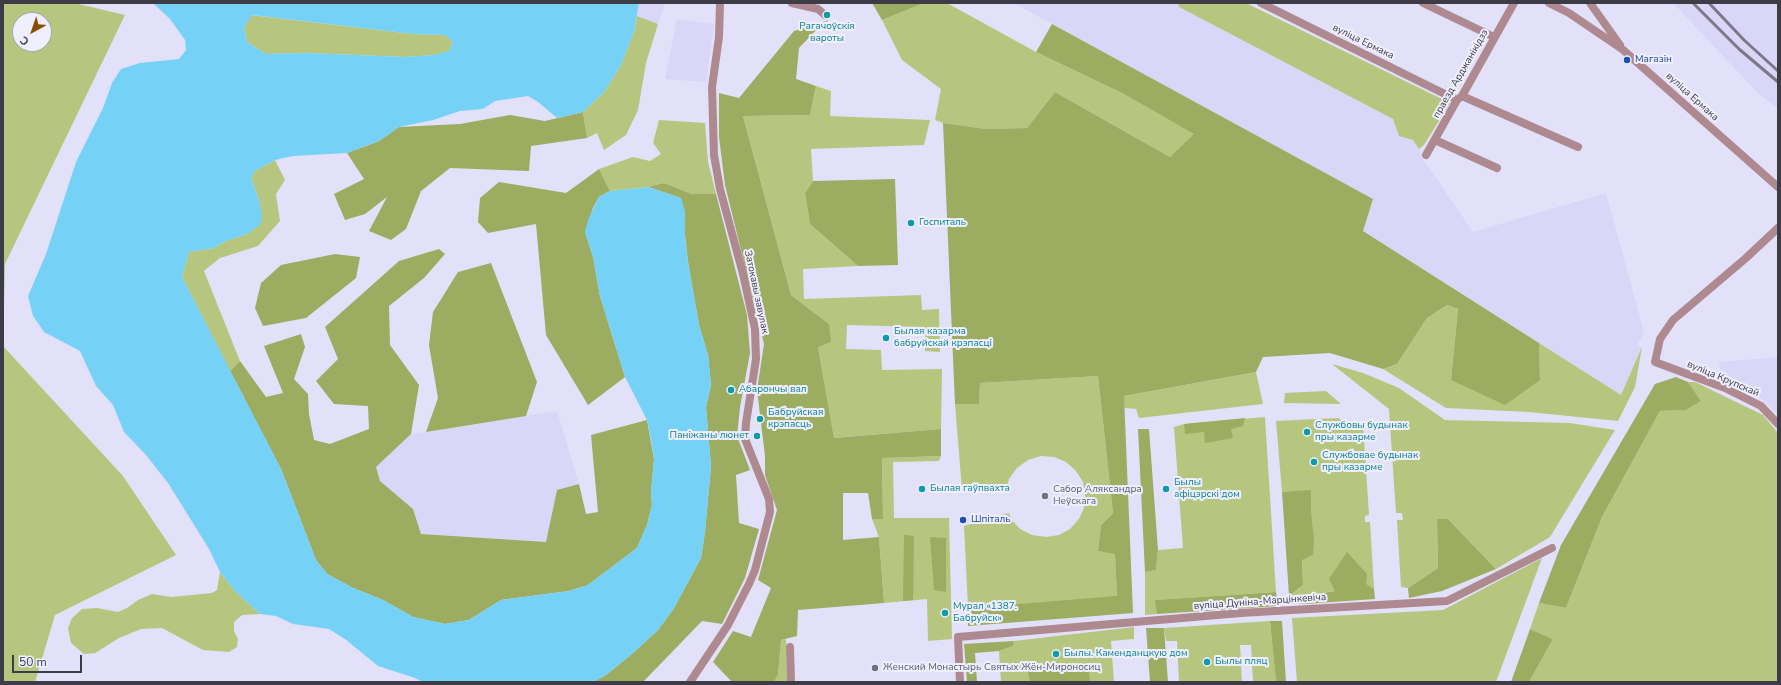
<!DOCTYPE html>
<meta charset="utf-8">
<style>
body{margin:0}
#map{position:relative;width:1781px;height:685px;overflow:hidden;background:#e3e0fa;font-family:"Nunito Sans",sans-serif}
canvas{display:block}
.frame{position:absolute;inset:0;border:4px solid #3d3b46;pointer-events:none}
.north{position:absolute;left:12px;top:12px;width:40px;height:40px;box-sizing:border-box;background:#f0efff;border:1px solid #a8a7b5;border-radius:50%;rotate:220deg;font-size:11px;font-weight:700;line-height:16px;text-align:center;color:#3d3b46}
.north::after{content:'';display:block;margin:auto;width:14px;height:18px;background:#875000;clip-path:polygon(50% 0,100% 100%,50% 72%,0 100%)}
.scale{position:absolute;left:12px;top:655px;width:70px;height:18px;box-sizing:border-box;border:2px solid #3d3b46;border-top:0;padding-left:5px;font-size:12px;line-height:14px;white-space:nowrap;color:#3d3b46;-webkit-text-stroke:3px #f0efff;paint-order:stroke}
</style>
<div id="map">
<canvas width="1781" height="685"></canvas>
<div class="frame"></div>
<div class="north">С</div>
<div class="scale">50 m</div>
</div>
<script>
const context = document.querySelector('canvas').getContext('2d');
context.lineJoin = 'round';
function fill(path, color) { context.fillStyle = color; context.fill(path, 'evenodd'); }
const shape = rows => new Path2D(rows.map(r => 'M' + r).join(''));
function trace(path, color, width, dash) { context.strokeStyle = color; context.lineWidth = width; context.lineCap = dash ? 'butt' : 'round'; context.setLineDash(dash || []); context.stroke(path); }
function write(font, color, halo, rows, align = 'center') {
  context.font = font + ' "Nunito Sans",sans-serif'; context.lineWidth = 4; context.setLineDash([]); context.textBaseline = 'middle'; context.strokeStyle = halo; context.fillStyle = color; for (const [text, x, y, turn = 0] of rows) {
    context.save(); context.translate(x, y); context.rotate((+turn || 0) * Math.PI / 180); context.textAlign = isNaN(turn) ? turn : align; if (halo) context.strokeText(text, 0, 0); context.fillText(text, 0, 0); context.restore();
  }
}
const built = shape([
 [639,3,665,3,658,24,637,16],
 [1014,3,1178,3,1179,7,1393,119,1399,135,1413,140,1419,149,1421,156,1473,232,1606,193,1644,332,1637,346,1642,347,1621,395,1363,231,1373,199],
 [1673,3,1778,3,1778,109,1756,91],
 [677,19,714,24,706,82,665,79],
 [1778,357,1778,415,1758,395,1722,380,1719,362],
 [557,411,579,484,557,490,546,542,421,534,413,509,380,481,376,467,411,434]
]);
const green = shape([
 [3,3,74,3,125,15,5,264,3,346,123,476,176,555,55,615,35,682,3,682],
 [20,20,44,20,44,44,20,44],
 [924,3,947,3,1036,52,1124,94,1195,134,1170,157,1055,92,1027,128,986,129,943,123,935,120,941,89,902,60,882,20],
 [1178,3,1246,3,1450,103,1424,145,1419,149,1413,140,1399,136,1393,119,1179,7],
 [251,15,413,34,445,35,453,42,449,51,433,55,406,57,306,53,266,54,247,42,244,28],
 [637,16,658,24,646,63,638,110,626,135,604,150,597,133,587,138,583,112,604,92,621,65,634,32],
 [816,86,831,91,830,116,930,120,924,145,811,149,813,181,805,193,810,224,858,266,803,269,804,299,921,295,922,310,939,309,940,352,925,351,925,327,847,325,846,349,881,350,882,370,942,369,941,429,834,438,818,347,829,324,791,295,743,116,810,115],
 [659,120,705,123,708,162,716,194,692,194,664,183,648,187,610,191,599,169,633,157,650,161,661,154,653,143],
 [275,160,285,180,276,194,280,221,258,246,220,258,204,271,240,361,230,371,182,277,189,252,214,248,226,241,247,234,260,203,251,178,255,171],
 [1447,305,1458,309,1451,380,1540,380,1539,343,1621,395,1642,347,1635,387,1618,421,1529,412,1446,408,1383,369,1397,364,1427,318],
 [1332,364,1363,373,1399,388,1445,420,1570,423,1615,430,1550,537,1496,569,1448,519,1437,519,1438,568,1408,588,1401,587,1397,520,1403,520,1402,513,1396,513,1389,409],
 [1256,372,1263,404,1139,418,1136,409,1124,408,1124,396],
 [1098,376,1113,513,1101,525,1098,551,1115,553,1117,597,968,608,964,526,1009,513,1011,519,1020,529,1032,535,1046,537,1059,535,1070,529,1079,519,1084,508,1085,495,1083,482,1076,471,1066,462,1054,457,1041,456,1028,460,1017,468,1009,479,1005,492,962,490,955,404,979,404,980,383],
 [1688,382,1695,382,1763,415,1778,433,1778,682,1529,682,1553,639,1530,629,1539,603,1566,608,1602,517,1660,411,1686,410,1701,401],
 [1326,391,1341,404,1284,403,1285,393],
 [1265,417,1276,592,1156,600,1157,614,1145,615,1145,572,1156,570,1158,550,1183,548,1174,427,1184,424],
 [1338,418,1355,429,1363,423,1369,515,1365,516,1365,522,1370,522,1374,589,1366,585,1307,596,1304,604,1293,604,1289,596,1303,585,1302,560,1311,512,1311,491,1282,492,1276,421],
 [941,456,939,461,893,462,894,518,949,518,952,639,928,641,927,599,884,603,879,537,872,519,883,519,882,458],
 [1542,558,1496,682,1297,682,1292,618,1443,610],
 [220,572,235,591,260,614,242,615,234,622,234,631,238,639,237,647,229,652,203,650,162,628,141,629,119,638,95,653,84,654,71,643,68,628,72,618,82,609,97,608,118,612,127,608,138,600,152,594,171,597,212,593,217,590],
 [1270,621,1276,682,1253,682,1251,645,1240,645,1242,682,1179,682,1177,641,1166,641,1164,628],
 [1134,627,1134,639,1111,641,1114,682,1001,682,999,651,1013,646,1014,641],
 [786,639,787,682,774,682,778,675,781,640]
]);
const forest = shape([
 [872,3,924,3,882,20],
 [829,20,820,26,799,48,796,79,816,86,810,115,743,116,791,295,829,324,831,342,818,347,834,438,941,429,941,456,882,458,883,519,872,519,868,493,843,493,843,540,879,537,884,603,798,610,797,636,781,640,778,675,774,682,732,682,713,662,733,631,751,637,771,588,758,580,777,510,765,475,765,456,757,390,764,344,725,185,719,137,719,93,739,98,794,31],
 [1052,24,1373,199,1363,231,1539,343,1540,380,1505,405,1451,380,1458,309,1447,305,1427,318,1397,364,1383,369,1330,353,1263,357,1256,372,1124,396,1133,613,968,626,968,608,1117,596,1115,554,1098,551,1101,525,1113,513,1098,376,980,383,979,404,955,404,943,123,986,129,1027,128,1055,92,1170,157,1194,134,1124,94,1036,52],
 [583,112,587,138,531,146,529,171,450,168,421,191,406,229,391,240,369,231,387,197,365,214,345,220,334,194,364,179,347,153,379,141,399,127,460,124,510,115,545,121],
 [599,169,610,191,599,197,593,208,585,232,593,257,600,296,625,377,588,405,546,335,536,224,488,233,478,222,480,198,499,182,566,193],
 [895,179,898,265,858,266,810,224,805,193,813,181],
 [664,183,692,194,716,194,747,315,750,353,740,407,737,436,750,470,736,475,739,523,759,529,745,578,722,624,702,621,643,682,593,682,606,675,633,653,658,630,674,608,701,558,705,532,711,466,706,407,711,385,708,355,699,325,688,262,681,198,648,187],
 [439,249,445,254,424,278,389,306,390,345,419,385,411,434,376,467,380,481,413,509,421,534,546,542,557,490,579,484,586,514,598,512,591,435,647,420,654,459,651,492,652,505,647,525,637,548,588,585,569,591,501,600,469,620,445,624,413,617,383,600,353,588,327,574,316,560,281,469,230,371,240,361,266,397,283,393,264,346,301,334,305,347,294,379,308,394,309,414,314,440,330,444,369,429,368,406,334,404,316,381,338,359,325,327,399,261],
 [335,254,360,257,356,278,306,318,263,326,255,308,261,283,281,265],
 [491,263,537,382,526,416,426,432,438,398,429,345,433,312,458,272],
 [1676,377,1688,382,1701,401,1686,410,1660,411,1602,517,1566,608,1539,603,1561,545,1655,384],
 [1245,418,1243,426,1231,429,1233,438,1205,443,1204,432,1185,434,1184,424],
 [1138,429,1149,429,1158,550,1156,570,1145,572],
 [1311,490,1311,512,1314,540,1313,555,1302,560,1303,585,1289,596,1282,492],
 [1437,519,1448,519,1496,569,1442,591,1409,598,1408,588,1438,568],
 [904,535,914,536,913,600,903,601],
 [930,537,946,538,946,592,934,590],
 [1347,552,1367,574,1366,584,1374,589,1375,599,1304,604,1307,596,1335,591,1329,579],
 [1276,592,1278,606,1157,614,1155,600],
 [1270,621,1282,621,1286,682,1276,682],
 [1146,628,1164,628,1168,682,1150,682],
 [1530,629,1553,639,1529,682,1511,682],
 [1014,641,1013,646,999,651,975,653,977,682,967,682,964,644],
 [1088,663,1090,682,1030,682,1027,666]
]);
const water = shape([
 [150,3,639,3,634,32,621,65,604,92,583,112,557,118,538,102,528,96,495,101,483,109,460,111,433,120,399,127,379,141,347,153,293,156,275,160,255,171,251,178,260,203,262,218,260,225,247,234,226,241,214,248,189,252,182,277,281,469,316,560,327,574,353,588,383,600,413,617,445,624,469,620,501,600,569,591,588,585,637,548,647,525,652,505,651,492,654,459,651,439,647,420,625,377,600,296,593,257,585,232,588,220,599,197,610,191,648,187,681,198,685,211,685,238,688,262,699,325,708,355,711,385,706,407,711,466,705,532,701,558,674,608,658,630,633,653,606,675,593,682,423,682,415,678,378,666,345,639,329,629,293,624,276,616,260,614,235,591,220,572,209,549,168,483,146,455,124,432,113,405,96,386,80,351,44,332,33,316,28,296,46,254,76,162,103,108,112,83,121,69,140,63,179,59,186,50,185,40,170,19,154,4],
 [252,15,413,34,445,35,453,42,449,51,433,55,406,57,306,53,266,54,247,42,244,28]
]);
const street = shape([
 [792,3,818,9,825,15],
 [1261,3,1457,100],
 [1423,3,1494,37],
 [1549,3,1569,13,1622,49,1778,187],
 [1590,3,1620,45],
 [1462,96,1578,147],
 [1435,140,1497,168],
 [1426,155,1457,100,1462,96,1514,3],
 [1778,228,1746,258,1673,320,1660,339,1655,362,1725,388,1761,406,1778,424],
 [790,647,791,682],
 [690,682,728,625,749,584,755,570,770,512,769,499,745,439,746,423,756,359,755,329,743,274,720,189,714,155,712,87,719,37,720,3],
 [960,682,958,637,1241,613,1447,601,1552,548]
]);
const rail = shape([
 [1693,3,1739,49,1778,82],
 [1709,3,1744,40,1778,71]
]);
const markers = [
 [827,15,4,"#0f9aa8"],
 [1627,60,4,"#1a4fb4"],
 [911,223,4,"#0f9aa8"],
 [886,338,4,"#0f9aa8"],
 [731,390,4,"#0f9aa8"],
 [760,419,4,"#0f9aa8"],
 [1307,432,4,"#0f9aa8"],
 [757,436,4,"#0f9aa8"],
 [1314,462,4,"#0f9aa8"],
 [922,489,4,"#0f9aa8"],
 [1166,489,4,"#0f9aa8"],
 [1045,496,4,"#6b7280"],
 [963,520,4,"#1a4fb4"],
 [945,613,4,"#0f9aa8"],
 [1056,654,4,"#0f9aa8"],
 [1207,662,4,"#0f9aa8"],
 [875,668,4,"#6b7280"]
];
const cultureNames = [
 ["Рагачоўскія",827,27,"center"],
 ["вароты",827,39,"center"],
 ["Госпиталь",919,223],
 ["Былая казарма",894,332],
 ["бабруйскай крэпасці",894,344],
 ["Абарончы вал",739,390],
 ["Бабруйская",768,413],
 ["крэпасць",768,425],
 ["Службовы будынак",1315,426],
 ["пры казарме",1315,438],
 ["Паніжаны люнет",749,436,"right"],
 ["Службовае будынак",1322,456],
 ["пры казарме",1322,468],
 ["Былы",1174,483],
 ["афіцэрскі дом",1174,495],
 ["Былая гаўпвахта",930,489],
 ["Мурал «1387.",953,607],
 ["Бабруйск»",953,619],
 ["Былы. Каменданцкую дом",1064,654],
 ["Былы пляц",1215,662]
];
const streetNames = [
 ["вуліца Ермака",1363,42,26],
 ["праезд Арджанікідзэ",1461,74,-60],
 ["вуліца Ермака",1692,97,42],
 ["Затокавы завулак",756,292,78],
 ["вуліца Крупскай",1723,379,23],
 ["вуліца Дуніна-Марцінкевіча",1260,602,-4]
];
const transitNames = [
 ["Магазін",1635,60],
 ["Шпіталь",971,520]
];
const worshipNames = [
 ["Сабор Аляксандра",1053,490],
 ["Неўскага",1053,502],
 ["Женский Монастырь Святых Жён-Мироносиц",883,668]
];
fill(built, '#dad6f8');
fill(green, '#b6c67f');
fill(forest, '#9cac60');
fill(water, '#75d2f6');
trace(street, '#ae8990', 8);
trace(rail, '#7b7889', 3);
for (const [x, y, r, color] of markers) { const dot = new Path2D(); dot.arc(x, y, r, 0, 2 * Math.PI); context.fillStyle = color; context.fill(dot); trace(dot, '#f0efff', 1.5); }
write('10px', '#0d838f', '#f0efff', cultureNames, 'left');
write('10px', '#3d3b46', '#f0efff', streetNames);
write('10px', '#164399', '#f0efff', transitNames, 'left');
write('10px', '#5b616d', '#f0efff', worshipNames, 'left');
</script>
